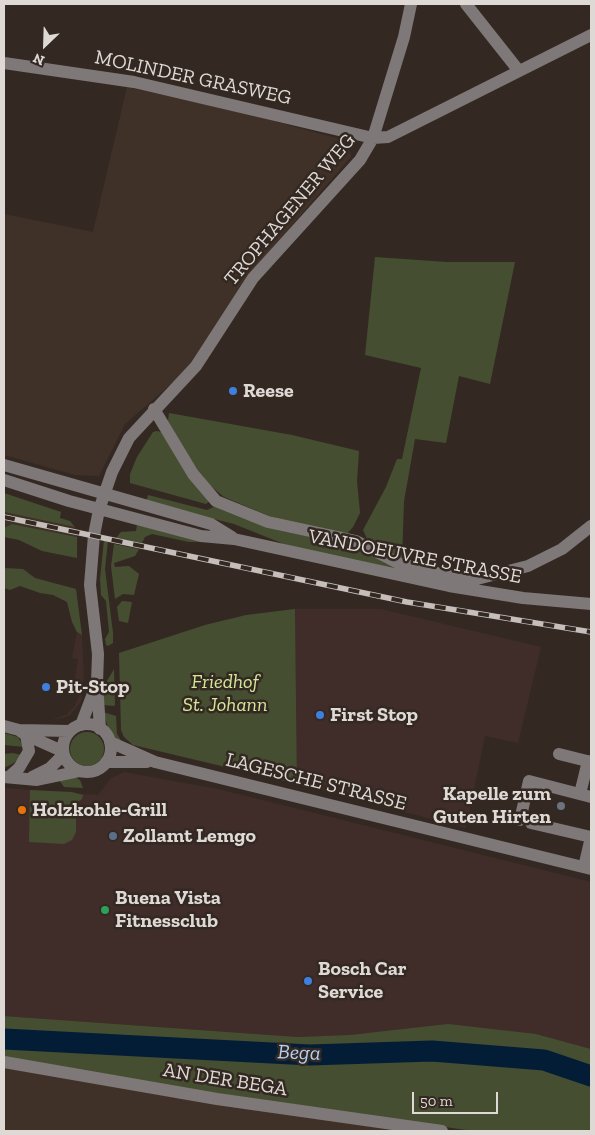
<!DOCTYPE html>
<style>
body{margin:0}
#map{position:relative;width:595px;height:1135px;overflow:hidden;background:#332922;font-family:"Zilla Slab",serif}
canvas{display:block}
.frame{position:absolute;inset:0;border:5px solid #dfd9d5;pointer-events:none}
.north{position:absolute;left:20px;top:20px;width:50px;height:50px;-webkit-text-stroke:4px #332922;paint-order:stroke;rotate:204deg;font-size:14px;font-weight:700;line-height:20px;text-align:center;color:#dfd9d5}
.north::after{content:'';display:block;margin:auto;width:18px;height:22px;background:#dfd9d5;clip-path:polygon(50% 0,100% 100%,50% 72%,0 100%)}
.scale{position:absolute;left:412px;top:1092px;width:86px;height:22px;box-sizing:border-box;border:2px solid #dfd9d5;border-top:0;padding-left:6px;font-size:15px;line-height:18px;white-space:nowrap;color:#dfd9d5;-webkit-text-stroke:4px #332922;paint-order:stroke}
</style>
<div id="map">
<canvas width="595" height="1135"></canvas>
<div class="frame"></div>
<div class="north">N</div>
<div class="scale">50 m</div>
</div>
<script>
const context = document.querySelector('canvas').getContext('2d');
context.lineJoin = 'round';
function fill(path, color) { context.fillStyle = color; context.fill(path, 'evenodd'); }
const shape = rows => new Path2D(rows.map(r => 'M' + r).join(''));
function trace(path, color, width, dash) { context.strokeStyle = color; context.lineWidth = width; context.lineCap = dash ? 'butt' : 'round'; context.setLineDash(dash || []); context.stroke(path); }
function write(font, color, halo, rows, align = 'center') {
  context.font = font + ' "Zilla Slab",serif'; context.lineWidth = 5; context.setLineDash([]); context.textBaseline = 'middle'; context.strokeStyle = halo; context.fillStyle = color; for (const [text, x, y, turn = 0] of rows) {
    context.save(); context.translate(x, y); context.rotate((+turn || 0) * Math.PI / 180); context.textAlign = isNaN(turn) ? turn : align; if (halo) context.strokeText(text, 0, 0); context.fillText(text, 0, 0); context.restore();
  }
}
const commercial = shape([
 [295,609,381,609,541,647,518,743,485,736,466,828,297,784],
 [77,632,82,635,84,675,81,702,69,716,50,721,67,714,74,707,79,696,80,680,75,678,78,659,72,658],
 [124,772,218,789,591,882,591,1049,536,1034,298,1037,4,1016,4,788,98,795,111,778]
]);
const built = shape([
 [127,87,232,110,347,141,351,157,248,276,191,363,170,385,125,424,99,476,75,475,4,455,4,214,93,232],
 [4,512,75,527,77,537,12,524,4,528],
 [4,1068,23,1071,413,1131,4,1131]
]);
const green = shape([
 [375,257,447,262,515,262,490,384,459,376,446,443,415,439,404,501,402,560,367,539,363,530,386,487,397,459,402,459,421,368,365,355],
 [169,413,292,435,359,451,357,481,360,513,353,527,346,535,274,518,224,497,202,479,168,421],
 [157,431,161,432,210,501,206,504,130,483,130,474,137,457,153,432],
 [4,493,61,512,60,518,70,521,75,527,4,512],
 [148,495,207,510,216,506,278,530,353,546,374,553,405,572,289,546,234,524,146,502],
 [12,524,77,537,77,558,42,551,19,540,4,537,4,528],
 [137,525,207,542,189,542,152,534,145,537,142,543,116,538,121,532,136,531],
 [104,540,108,541,105,569,113,633,113,643,108,646,106,645,105,639,109,632,106,601,101,595,100,579],
 [114,544,139,549,135,556,114,563,115,567,129,566,139,574,134,595,123,594,115,599,111,566],
 [4,568,23,569,35,578,76,589,82,635,77,632,72,622,67,602,53,595,40,593,20,586,10,590,4,588],
 [122,601,132,602,128,623,119,621,117,607],
 [295,609,297,784,133,745,124,737,121,730,119,653,205,625,246,615],
 [114,669,115,705,114,706,103,705,104,686],
 [103,712,116,716,117,734,122,742,118,741,108,727],
 '70 749a17 17 0 1 1 34 0a17 17 0 1 1-34 0Z',
 [4,733,18,737,24,747,4,745],
 [13,753,22,755,14,763,4,768,4,754],
 [75,777,80,780,83,788,64,787,59,780],
 [30,790,72,792,83,795,82,799,76,803,76,832,72,840,64,844,29,842],
 [4,1016,298,1037,350,1035,448,1024,536,1034,591,1049,591,1131,473,1131,243,1098,4,1059]
]);
const river = shape([
 [4,1039,310,1055,432,1051,544,1060,591,1076]
]);
const minor = shape([
 [466,4,519,71],
 [4,63,134,82,373,138,388,137,591,35],
 [154,409,193,474,216,501,268,522,356,541,398,563,449,576,477,579,528,566,562,549,591,526],
 [4,465,211,524,232,537],
 [4,480,69,501,201,536,234,539,449,586,523,598,591,604],
 '63 748a24 24 0 1 1 48 0a24 24 0 1 1-48 0Z',
 [81,725,95,688],
 [4,726,19,730,70,731],
 [100,729,97,683,98,654,90,585,94,535,99,510,112,472,129,438,196,366,253,278,360,160,373,138,404,37,411,4],
 [26,735,62,751],
 [110,742,155,762,591,869],
 [559,754,591,762],
 [106,762,147,762],
 [4,777,37,780,80,771],
 [9,777,19,768,29,751,26,735,19,730],
 [32,777,50,768,63,755],
 [580,794,588,761],
 [520,820,529,781,591,797],
 [531,823,591,837],
 [584,867,591,837],
 [4,1062,217,1099,442,1131]
]);
const rail = shape([
 [4,517,407,602,591,632]
]);
const markers = [
 [233,391,5,"#3f7fe0"],
 [46,687,5,"#3f7fe0"],
 [320,715,5,"#3f7fe0"],
 [561,806,5,"#6b7280"],
 [22,810,5,"#e8710a"],
 [113,836,5,"#5c6f8a"],
 [105,910,5,"#2e9e5b"],
 [308,981,5,"#3f7fe0"]
];
const streetNames = [
 ["MOLINDER GRASWEG",193,78,12],
 ["TROPHAGENER WEG",290,210,-50],
 ["VANDOEUVRE STRASSE",415,557,11],
 ["LAGESCHE STRASSE",316,782,14],
 ["AN DER BEGA",225,1080,9]
];
const poiNames = [
 ["Reese",243,391],
 ["Pit-Stop",56,687],
 ["First Stop",330,715],
 ["Kapelle zum",551,794,"right"],
 ["Guten Hirten",551,817,"right"],
 ["Holzkohle-Grill",32,810],
 ["Zollamt Lemgo",123,836],
 ["Buena Vista",115,898],
 ["Fitnessclub",115,921],
 ["Bosch Car",318,969],
 ["Service",318,992]
];
const parkNames = [
 ["Friedhof",225,682],
 ["St. Johann",225,705]
];
const waterNames = [
 ["Bega",299,1053,2]
];
fill(commercial, '#402d29');
fill(built, '#403128');
fill(green, '#464e31');
trace(river, '#031d37', 21);
trace(minor, '#7f7878', 12);
trace(rail, '#c5beba', 5.5);
trace(rail, '#332922', 4, [11]);
for (const [x, y, r, color] of markers) { const dot = new Path2D(); dot.arc(x, y, r, 0, 2 * Math.PI); context.fillStyle = color; context.fill(dot); trace(dot, '#332922', 2); }
write('20px', '#dfd9d5', '#332922', streetNames);
write('bold 20px', '#dfd9d5', '#332922', poiNames, 'left');
write('italic 20px', '#d4e897', '#332922', parkNames);
write('italic 21px', '#b0d1f7', '#332922', waterNames);
</script>
